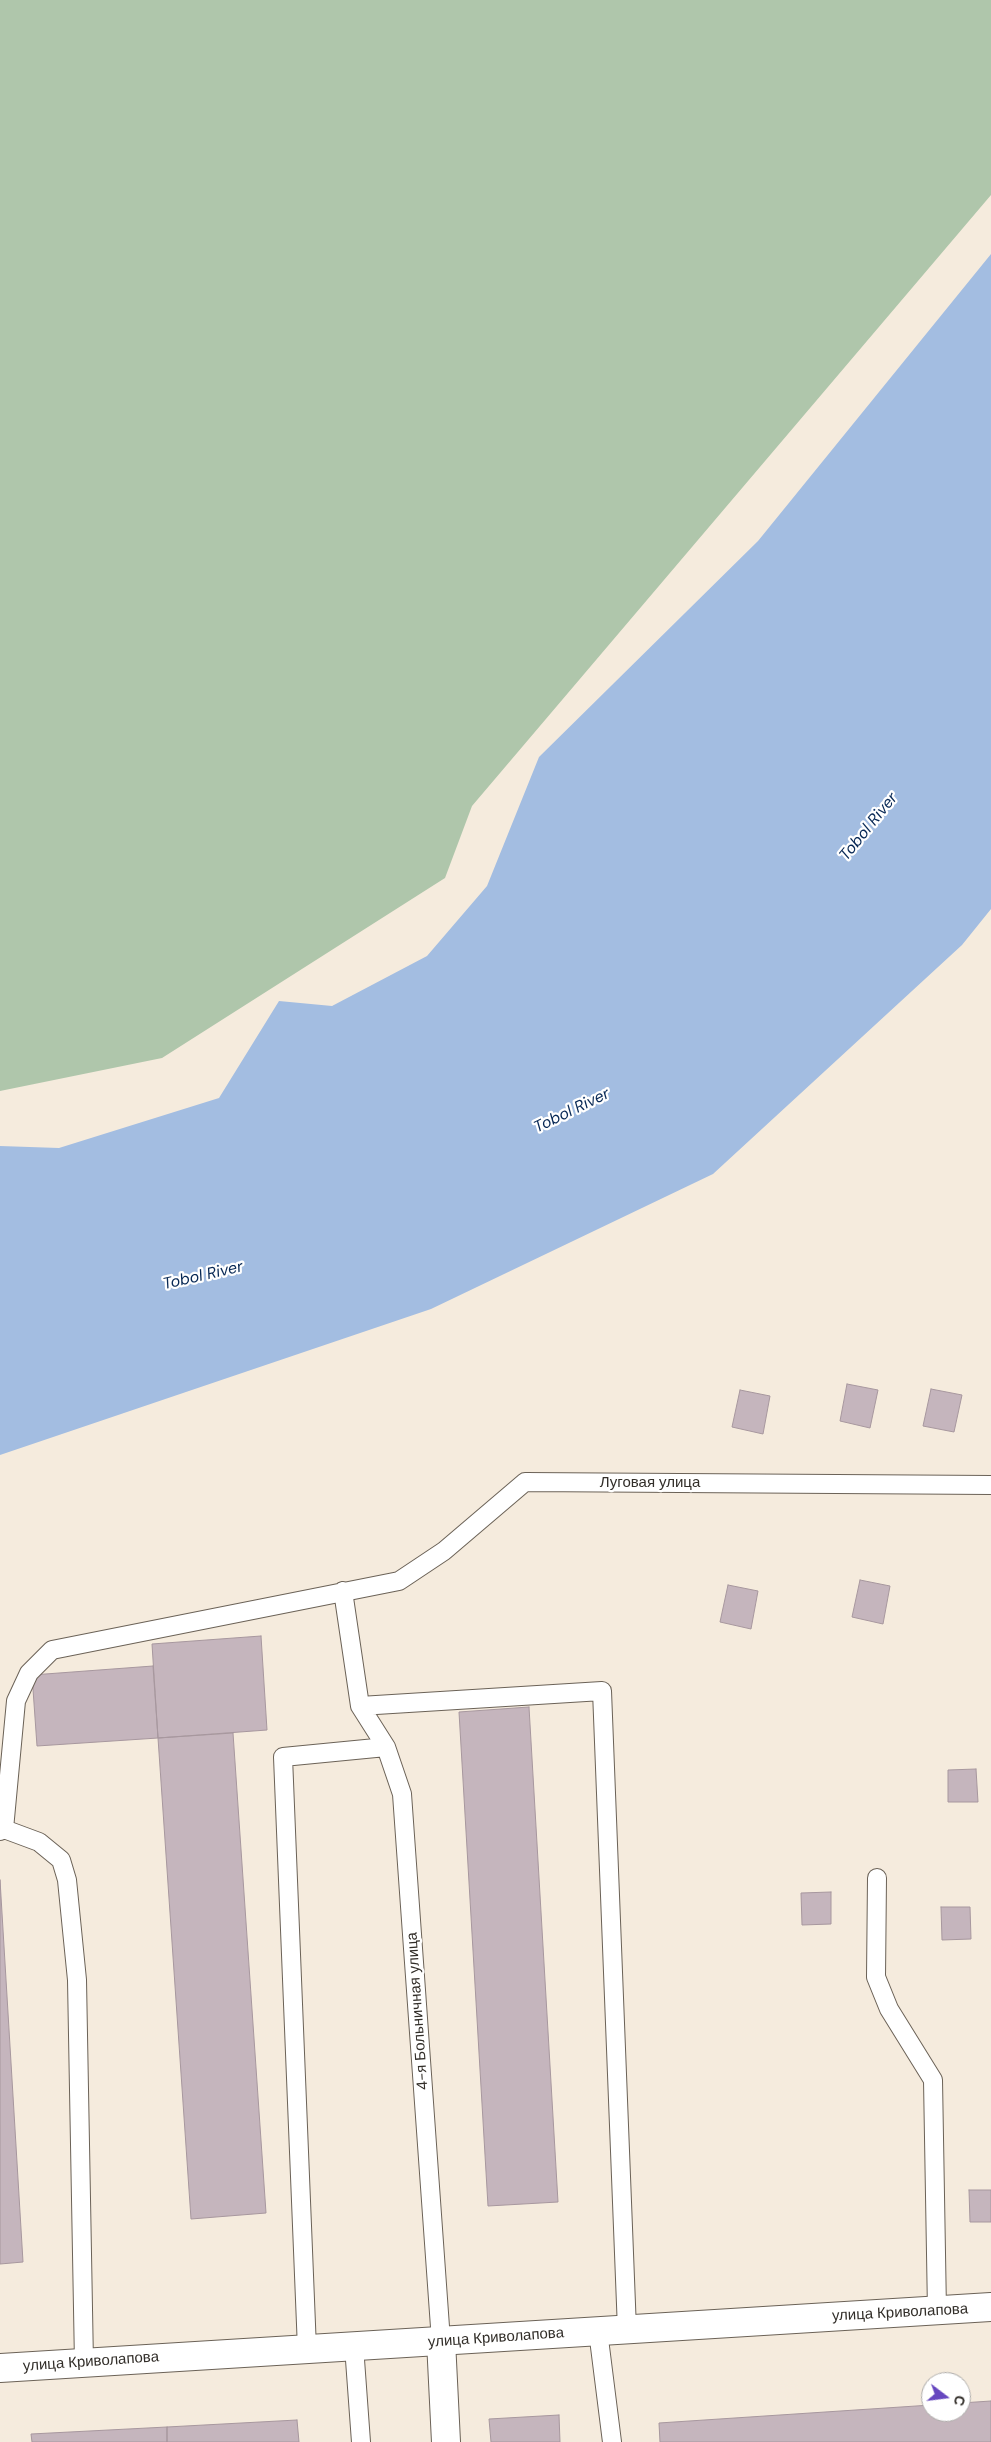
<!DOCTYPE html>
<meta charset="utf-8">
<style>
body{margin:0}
#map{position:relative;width:991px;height:2442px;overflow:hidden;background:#f5ebdd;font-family:"DM Sans",sans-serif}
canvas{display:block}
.north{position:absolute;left:921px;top:2372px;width:50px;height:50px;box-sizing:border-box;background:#fff;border:1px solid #adaba9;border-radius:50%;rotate:105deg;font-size:14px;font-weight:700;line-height:20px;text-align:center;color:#322e29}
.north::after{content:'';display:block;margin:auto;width:18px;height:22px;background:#6647bf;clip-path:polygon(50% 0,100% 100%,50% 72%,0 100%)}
</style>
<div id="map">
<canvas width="991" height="2442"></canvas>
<div class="north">С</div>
</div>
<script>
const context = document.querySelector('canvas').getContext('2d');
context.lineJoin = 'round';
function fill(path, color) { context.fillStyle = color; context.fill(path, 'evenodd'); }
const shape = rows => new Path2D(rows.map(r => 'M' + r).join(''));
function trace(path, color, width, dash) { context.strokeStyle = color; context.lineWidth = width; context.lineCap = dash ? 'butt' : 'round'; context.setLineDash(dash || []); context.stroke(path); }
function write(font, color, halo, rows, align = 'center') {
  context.font = font + ' "DM Sans",sans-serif'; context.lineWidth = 4.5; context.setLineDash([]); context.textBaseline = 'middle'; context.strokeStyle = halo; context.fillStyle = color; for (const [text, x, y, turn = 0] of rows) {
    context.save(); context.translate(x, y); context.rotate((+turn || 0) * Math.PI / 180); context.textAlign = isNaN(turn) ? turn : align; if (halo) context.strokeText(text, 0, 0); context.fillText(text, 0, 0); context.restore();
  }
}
const green = shape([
 [0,0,991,0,991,195,472,806,445,878,162,1058,0,1091]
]);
const water = shape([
 [991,254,991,909,962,945,713,1174,431,1309,0,1455,0,1146,59,1148,219,1098,279,1001,332,1006,427,956,487,886,539,757,758,541]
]);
const building = shape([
 [847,1384,878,1390,870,1428,840,1421,847,1384],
 [931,1389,962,1395,954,1432,923,1426,931,1389],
 [740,1390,770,1396,763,1434,732,1427,740,1390],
 [860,1580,890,1586,883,1624,852,1617,860,1580],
 [728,1585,758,1591,751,1629,720,1622,728,1585],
 [261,1636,267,1730,158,1738,152,1644,261,1636],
 [153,1666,158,1738,37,1746,32,1675,153,1666],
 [529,1707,558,2202,488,2206,459,1712,529,1707],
 [233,1733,266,2213,191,2219,158,1738,233,1733],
 [976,1769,978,1802,948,1802,948,1770,976,1769],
 [0,1880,23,2262,0,2264,0,1880],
 [831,1892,831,1924,802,1925,801,1893,831,1892],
 [941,1907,970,1907,971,1939,942,1940,941,1907],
 [969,2190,991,2190,991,2222,970,2222,969,2190],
 [991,2401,991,2442,660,2442,659,2423,931,2405,931,2412,961,2412,961,2403,991,2401],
 [559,2415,560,2442,491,2442,489,2419,559,2415],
 [297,2420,299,2442,167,2442,167,2427,297,2420],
 [167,2427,167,2442,32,2442,31,2434,167,2427]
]);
const lane = shape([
 [343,1591,360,1706,386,1747,402,1794,441,2341],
 [360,1706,602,1691,627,2330],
 [4,1829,39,1842,61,1860,67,1880,77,1980,84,2363],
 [0,1831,4,1829,16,1701,29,1673,52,1650,399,1581,444,1551,525,1482,991,1485],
 [877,1878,876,1977,889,2009,933,2080,937,2311],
 [598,2331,612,2442],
 [354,2346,361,2442],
 [307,2349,283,1757,386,1747]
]);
const street = shape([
 [441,2341,446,2442]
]);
const secondary = shape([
 [0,2368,991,2307]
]);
const streetNames = [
 ["Луговая улица",650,1483],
 ["4-я Больничная улица",418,2011,-94],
 ["улица Криволапова",900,2313,-3],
 ["улица Криволапова",496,2338,-4],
 ["улица Криволапова",91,2362,-4]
];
const waterNames = [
 ["Tobol River",869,827,-51],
 ["Tobol River",572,1111,-26],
 ["Tobol River",203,1276,-13]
];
fill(green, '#afc6ab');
fill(water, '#a3bde1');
fill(building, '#c5b5bd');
trace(building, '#a7979e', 1);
trace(lane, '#6b6257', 20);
trace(street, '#6b6257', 30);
trace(secondary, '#6b6257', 30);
trace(lane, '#fff', 18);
trace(street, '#fff', 28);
trace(secondary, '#fff', 28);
write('15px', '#322e29', '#fff', streetNames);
write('italic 16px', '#072855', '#fff', waterNames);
</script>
